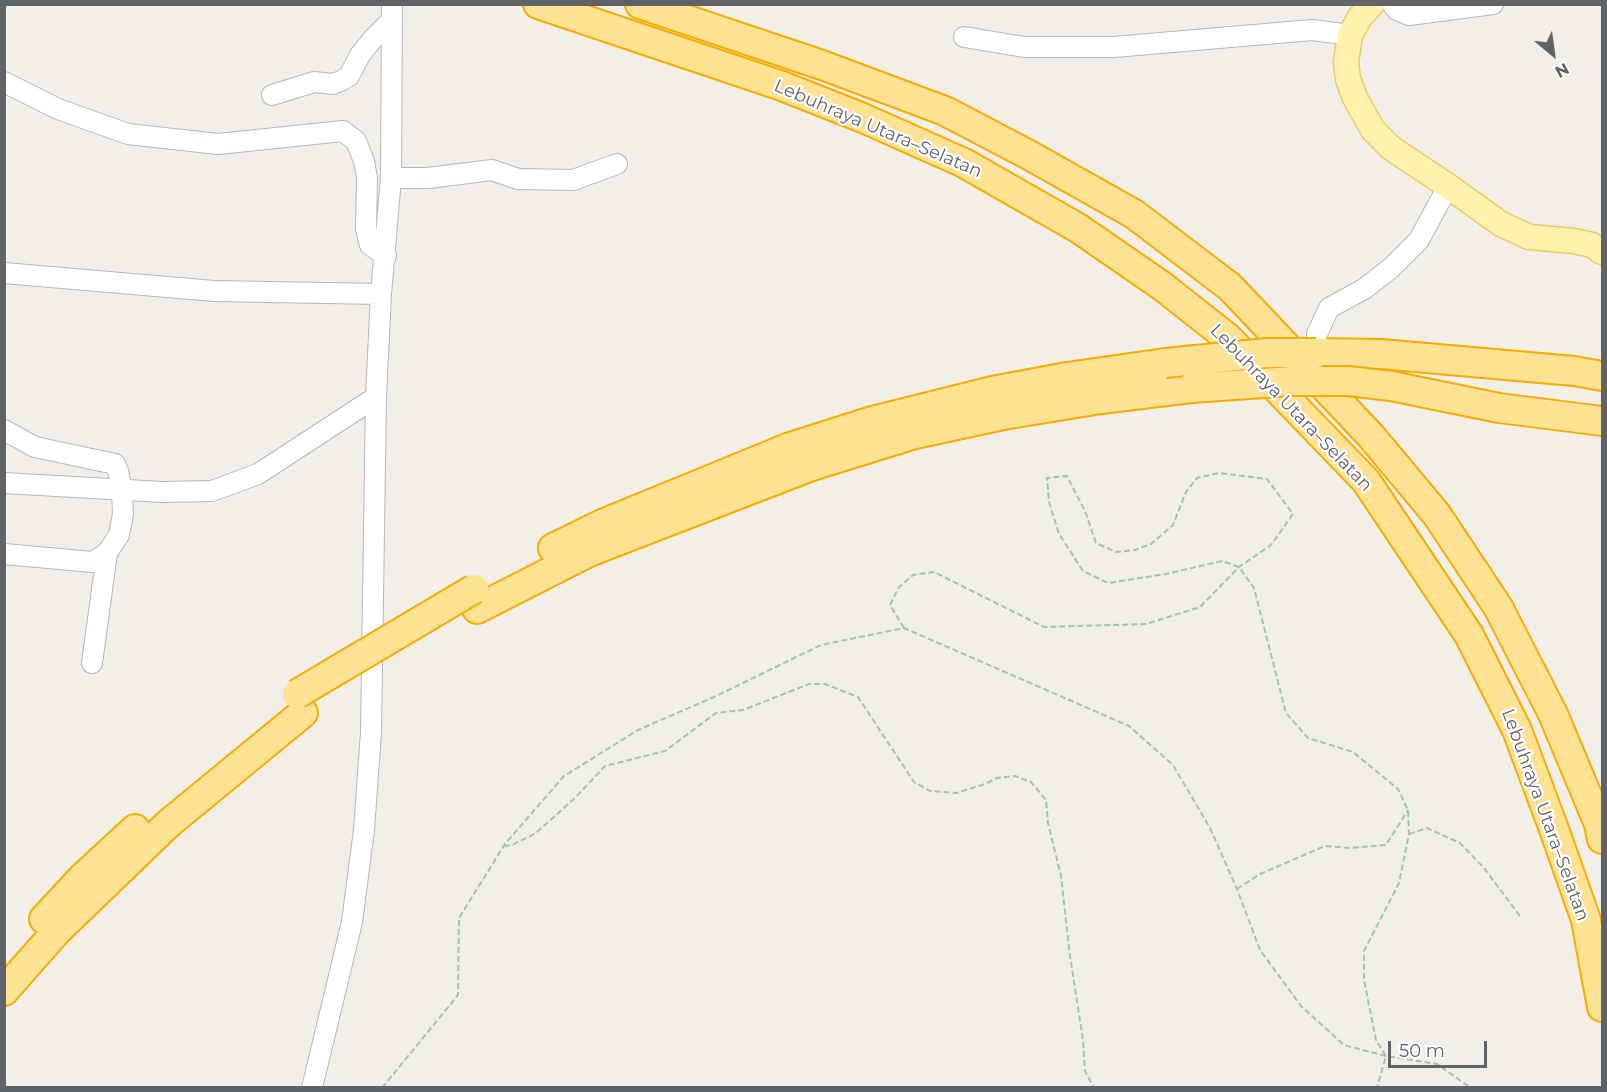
<!DOCTYPE html>
<meta charset="utf-8">
<style>
body{margin:0}
#map{position:relative;width:1607px;height:1092px;overflow:hidden;background:#f1efe8;font-family:Montserrat,sans-serif}
canvas{display:block}
.frame{position:absolute;inset:0;border:6px solid #5f6368;pointer-events:none}
.north{position:absolute;left:1523px;top:24px;width:60px;height:60px;-webkit-text-stroke:4px #fff;paint-order:stroke;rotate:151deg;font-size:16px;font-weight:700;line-height:24px;text-align:center;color:#5f6368}
.north::after{content:'';display:block;margin:auto;width:21px;height:27px;background:#5f6368;clip-path:polygon(50% 0,100% 100%,50% 72%,0 100%)}
.scale{position:absolute;left:1388px;top:1041px;width:99px;height:27px;box-sizing:border-box;border:3px solid #5f6368;border-top:0;padding-left:8px;font-size:18px;line-height:21px;white-space:nowrap;color:#5f6368;-webkit-text-stroke:4px #fff;paint-order:stroke}
</style>
<div id="map">
<canvas width="1607" height="1092"></canvas>
<div class="frame"></div>
<div class="north">N</div>
<div class="scale">50 m</div>
</div>
<script>
const context = document.querySelector('canvas').getContext('2d');
context.lineJoin = 'round';
const shape = rows => new Path2D(rows.map(r => 'M' + r).join(''));
function trace(path, color, width, dash) { context.strokeStyle = color; context.lineWidth = width; context.lineCap = dash ? 'butt' : 'round'; context.setLineDash(dash || []); context.stroke(path); }
function write(font, color, halo, rows, align = 'center') {
  context.font = font + ' Montserrat,sans-serif'; context.lineWidth = 4.5; context.setLineDash([]); context.textBaseline = 'middle'; context.strokeStyle = halo; context.fillStyle = color; for (const [text, x, y, turn = 0] of rows) {
    context.save(); context.translate(x, y); context.rotate((+turn || 0) * Math.PI / 180); context.textAlign = isNaN(turn) ? turn : align; if (halo) context.strokeText(text, 0, 0); context.fillText(text, 0, 0); context.restore();
  }
}
const path = shape([
 [904,628,890,605,899,587,913,575,934,572,1044,627,1146,624,1200,607,1239,567,1271,545,1293,514,1267,479,1219,473,1197,478,1186,492,1173,525,1151,544,1135,550,1116,552,1096,543,1085,511,1067,476,1047,478,1049,502,1059,534,1083,571,1108,583,1166,574,1222,561,1239,567,1254,588,1286,713,1308,738,1353,752,1398,789,1408,810,1409,834,1399,883,1364,951,1364,980,1376,1040,1386,1056,1377,1088],
 [1409,834,1427,828,1460,843,1484,868,1520,916],
 [504,846,512,845,536,833,576,797,605,766,665,751,716,713,743,710,809,684,825,684,858,697,914,782,930,791,956,793,985,784,997,778,1015,776,1031,782,1046,800,1048,823,1061,876,1070,956,1083,1040,1085,1071,1094,1088],
 [1237,889,1260,874,1325,846,1348,848,1386,845,1408,810],
 [382,1088,458,995,459,918,505,844,564,776,638,730,714,697,821,645,904,628,1129,726,1173,765,1210,828,1237,889,1260,950,1301,1006,1344,1045,1386,1056,1437,1064,1471,1088]
]);
const minor = shape([
 [1392,4,1397,10,1409,15,1493,4],
 [964,37,1024,47,1114,47,1312,30,1350,35],
 [4,82,58,109,128,134,218,144,343,131,356,141,364,161,367,178,366,229,370,245,386,256],
 [272,95,314,82,333,84,341,81,349,76,360,55,372,40,392,20],
 [391,178,428,178,492,170,518,179,573,180,617,164],
 [4,273,214,291,381,294],
 [1317,334,1329,308,1364,289,1391,268,1419,240,1448,186],
 [4,430,35,447,115,464,118,471,122,490,123,514,119,535,107,553,93,562,4,554],
 [4,483,162,492,212,491,258,474,376,397],
 [92,663,107,553],
 [312,1088,352,922,364,830,371,732,376,397,381,294,391,178,392,4]
]);
const major = shape([
 [1372,4,1360,17,1350,35,1346,62,1348,79,1355,98,1373,130,1391,148,1448,186,1501,224,1529,237,1574,241,1592,245,1602,252]
]);
const highway = shape([
 [538,4,782,86,863,118,964,163,1078,228,1162,286,1228,338,1366,481,1469,635,1517,730,1555,832,1586,920,1602,1007],
 [640,4,822,65,945,111,1029,155,1134,214,1230,287,1371,436,1437,515,1498,607,1553,714,1599,824,1602,839],
 [1316,353,1381,354,1574,371,1602,376],
 [1391,386,1499,408,1602,421],
 [553,548,602,524,790,447,872,421,992,391,1067,377,1165,363],
 [477,609,589,552,809,467,915,434,1003,415,1101,399,1191,388],
 [44,919,82,878,135,829],
 [4,991,57,931,168,824,303,713]
]);
const highwayBridge = shape([
 [1165,363,1266,353,1316,353],
 [1191,388,1293,381,1348,381,1391,386],
 [297,694,474,589]
]);
const streetNames = [
 ["Lebuhraya Utara–Selatan",878,129,23],
 ["Lebuhraya Utara–Selatan",1291,408,46],
 ["Lebuhraya Utara–Selatan",1545,815,70]
];
trace(minor, '#b5b8bc', 22);
trace(major, '#f2c960', 27);
trace(highway, '#f9ab00', 32);
trace(path, '#9cc7a9', 2, [6, 3]);
trace(minor, '#fff', 20);
trace(major, '#fff2af', 24);
trace(highway, '#fde293', 28);
trace(highwayBridge, '#f9ab00', 32, []);
trace(highwayBridge, '#fde293', 28);
write('18px', '#5f6368', '#fff', streetNames);
</script>
